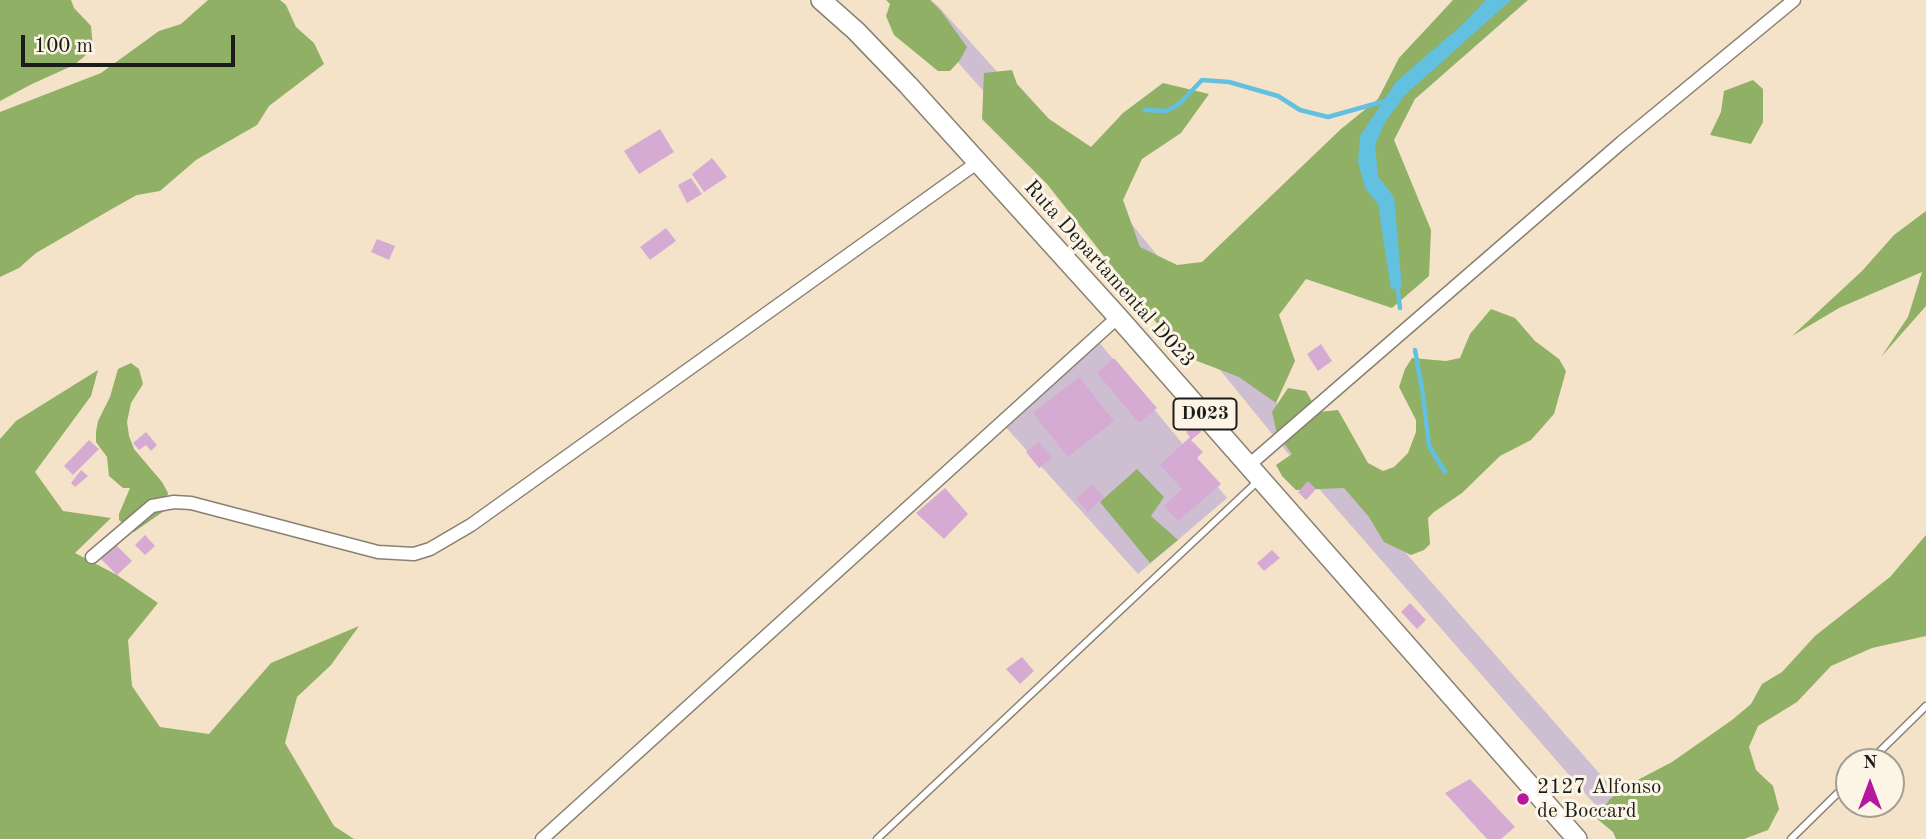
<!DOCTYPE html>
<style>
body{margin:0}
#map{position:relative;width:1926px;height:839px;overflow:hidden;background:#f5e3c9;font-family:"Old Standard TT",serif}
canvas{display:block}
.north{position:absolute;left:1835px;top:748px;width:70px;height:70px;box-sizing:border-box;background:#fcf5e5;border:2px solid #a29e95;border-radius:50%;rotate:0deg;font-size:19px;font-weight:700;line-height:28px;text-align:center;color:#1c1c1c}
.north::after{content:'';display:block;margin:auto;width:24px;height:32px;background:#b5179e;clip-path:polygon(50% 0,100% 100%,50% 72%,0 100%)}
.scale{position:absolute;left:21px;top:35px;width:214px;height:32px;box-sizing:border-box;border:4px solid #1c1c1c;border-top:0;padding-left:9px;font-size:21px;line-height:24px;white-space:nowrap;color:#1c1c1c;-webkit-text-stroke:5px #fcf5e5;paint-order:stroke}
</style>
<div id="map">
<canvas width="1926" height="839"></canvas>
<div class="north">N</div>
<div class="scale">100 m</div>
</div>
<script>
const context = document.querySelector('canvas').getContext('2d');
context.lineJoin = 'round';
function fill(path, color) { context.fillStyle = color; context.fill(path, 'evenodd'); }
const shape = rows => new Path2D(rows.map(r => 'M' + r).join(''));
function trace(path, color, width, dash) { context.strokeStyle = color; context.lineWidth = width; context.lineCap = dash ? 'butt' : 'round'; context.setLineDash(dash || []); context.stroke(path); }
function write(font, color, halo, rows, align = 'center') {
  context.font = font + ' "Old Standard TT",serif'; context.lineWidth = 6; context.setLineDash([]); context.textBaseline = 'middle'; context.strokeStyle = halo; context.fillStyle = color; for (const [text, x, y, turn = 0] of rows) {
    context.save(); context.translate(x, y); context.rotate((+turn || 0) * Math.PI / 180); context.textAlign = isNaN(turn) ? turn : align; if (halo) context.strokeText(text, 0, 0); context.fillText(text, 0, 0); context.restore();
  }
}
const industrial = shape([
 [896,0,931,0,939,7,1114,202,1304,437,1657,839,1625,839,1286,451,1094,215,921,21],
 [1099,342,1227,498,1138,574,1002,423]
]);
const forest = shape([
 [0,0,71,0,74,8,91,26,93,49,74,65,32,84,0,101],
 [208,0,280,0,286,5,296,27,314,43,324,64,269,106,257,125,196,160,160,191,137,195,117,206,36,253,19,268,0,277,0,112,101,73,159,31,181,24],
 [886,0,930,0,941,11,967,47,960,60,950,71,938,71,894,35,886,16,890,4],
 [1453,0,1528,0,1415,99,1394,140,1431,230,1429,276,1392,308,1306,279,1279,315,1295,361,1276,403,1239,377,1197,361,1163,331,1047,184,982,119,984,73,1012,70,1017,84,1049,119,1091,147,1123,113,1163,83,1209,94,1181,133,1142,159,1123,200,1140,247,1177,265,1202,262,1341,129,1378,99,1399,58],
 [1753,80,1763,89,1763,122,1751,144,1710,135,1721,112,1724,91],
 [1926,211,1926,306,1881,357,1908,317,1922,272,1839,308,1792,336,1862,271,1894,235],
 [1491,309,1515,318,1535,341,1559,359,1566,371,1554,414,1531,440,1500,456,1462,493,1434,512,1428,518,1430,544,1424,550,1411,555,1384,542,1369,517,1344,488,1296,490,1282,476,1276,465,1292,454,1277,434,1272,412,1288,388,1306,391,1318,412,1338,410,1368,463,1383,471,1394,467,1408,453,1416,432,1416,420,1399,387,1405,369,1412,358,1446,361,1460,358,1470,334],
 [131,363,139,369,143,384,131,403,127,422,129,436,134,449,162,482,168,493,164,511,134,532,119,520,119,514,130,488,123,488,109,476,107,457,96,442,96,432,98,421,110,397,118,369],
 [98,370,91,396,35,472,63,511,111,518,75,553,117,575,158,603,128,640,132,686,160,727,209,734,271,663,359,626,331,665,297,697,285,743,334,826,354,839,0,839,0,439,16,421],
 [1137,469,1164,497,1151,516,1178,540,1150,563,1100,502],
 [1926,535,1926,636,1872,648,1831,666,1797,702,1758,726,1749,747,1756,770,1773,786,1779,809,1768,830,1744,839,1616,839,1613,832,1596,818,1610,799,1630,784,1672,762,1732,720,1751,704,1762,684,1782,672,1815,636,1890,577]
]);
const water = shape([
 [1486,0,1511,0,1404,96,1385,122,1375,145,1378,176,1394,197,1402,288,1391,289,1378,204,1365,188,1358,162,1360,136,1396,82,1463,24]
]);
const stream = shape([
 [1145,110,1166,111,1179,104,1202,80,1229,82,1278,96,1300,110,1328,117,1385,101],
 [1397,284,1400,308],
 [1415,350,1423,395,1429,446,1445,472]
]);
const building = shape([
 [660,129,674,152,639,174,624,151],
 [712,158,727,177,704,192,692,174],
 [691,178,702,194,687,203,678,185],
 [666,228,676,241,650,260,640,247],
 [377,239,395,246,389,260,371,252],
 [1321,344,1332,361,1318,371,1307,354],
 [1114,358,1157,408,1139,423,1097,373],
 [1079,377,1114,421,1068,457,1033,413],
 [1195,424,1201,432,1191,440,1203,452,1197,458,1221,484,1178,521,1164,506,1182,489,1160,465,1190,437,1186,432],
 [146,432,157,445,151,451,146,445,139,450,133,443],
 [89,440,99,449,73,475,64,466],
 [1039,442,1052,458,1039,468,1026,452],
 [81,470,88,476,75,487,71,483],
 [1308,481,1316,489,1306,500,1298,492],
 [1092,484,1104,497,1088,512,1076,499],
 [945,488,968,514,944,539,916,513],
 [145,535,155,546,145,555,135,545],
 [115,544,132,561,117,575,100,558],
 [1272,550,1280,558,1264,571,1257,563],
 [1410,603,1426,620,1417,629,1401,612],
 [1022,657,1034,671,1020,684,1006,669],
 [1470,779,1515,827,1501,839,1487,839,1445,793]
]);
const lane = shape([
 [1869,762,1926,706],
 [877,839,1258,481],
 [1791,839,1849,782]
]);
const street = shape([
 [1249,465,1622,142,1794,0],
 [92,557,152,506,174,502,191,503,378,552,414,554,430,549,471,525,978,162],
 [542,839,1118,317]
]);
const primary = shape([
 [821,0,856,31,908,85,1118,317,1577,839]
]);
const markers = [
 [1523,799,7,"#b5179e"]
];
const shields = [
 [1205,414,63]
];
const shieldNames = [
 ["D023",1205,414]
];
const streetNames = [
 ["Ruta Departamental D023",1109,274,48]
];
const poiNames = [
 ["2127 Alfonso",1537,787],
 ["de Boccard",1537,811]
];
fill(industrial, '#cebed2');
fill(forest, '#8fb065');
fill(water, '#62c1e0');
trace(stream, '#62c1e0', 4.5);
fill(building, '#d6abd3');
trace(lane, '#888072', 9);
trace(street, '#888072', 15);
trace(primary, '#888072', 22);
trace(lane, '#fff', 6);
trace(street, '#fff', 12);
trace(primary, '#fff', 19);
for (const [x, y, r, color] of markers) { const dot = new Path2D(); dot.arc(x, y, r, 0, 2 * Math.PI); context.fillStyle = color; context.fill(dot); trace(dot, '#fcf5e5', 2.5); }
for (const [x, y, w] of shields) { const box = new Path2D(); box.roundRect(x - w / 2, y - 15.5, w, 31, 5); context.fillStyle = '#fcf5e5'; context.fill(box); trace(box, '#1c1c1c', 2); }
write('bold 19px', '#1c1c1c', null, shieldNames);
write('21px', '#1c1c1c', '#fcf5e5', streetNames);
write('21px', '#1c1c1c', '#fcf5e5', poiNames, 'left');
</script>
